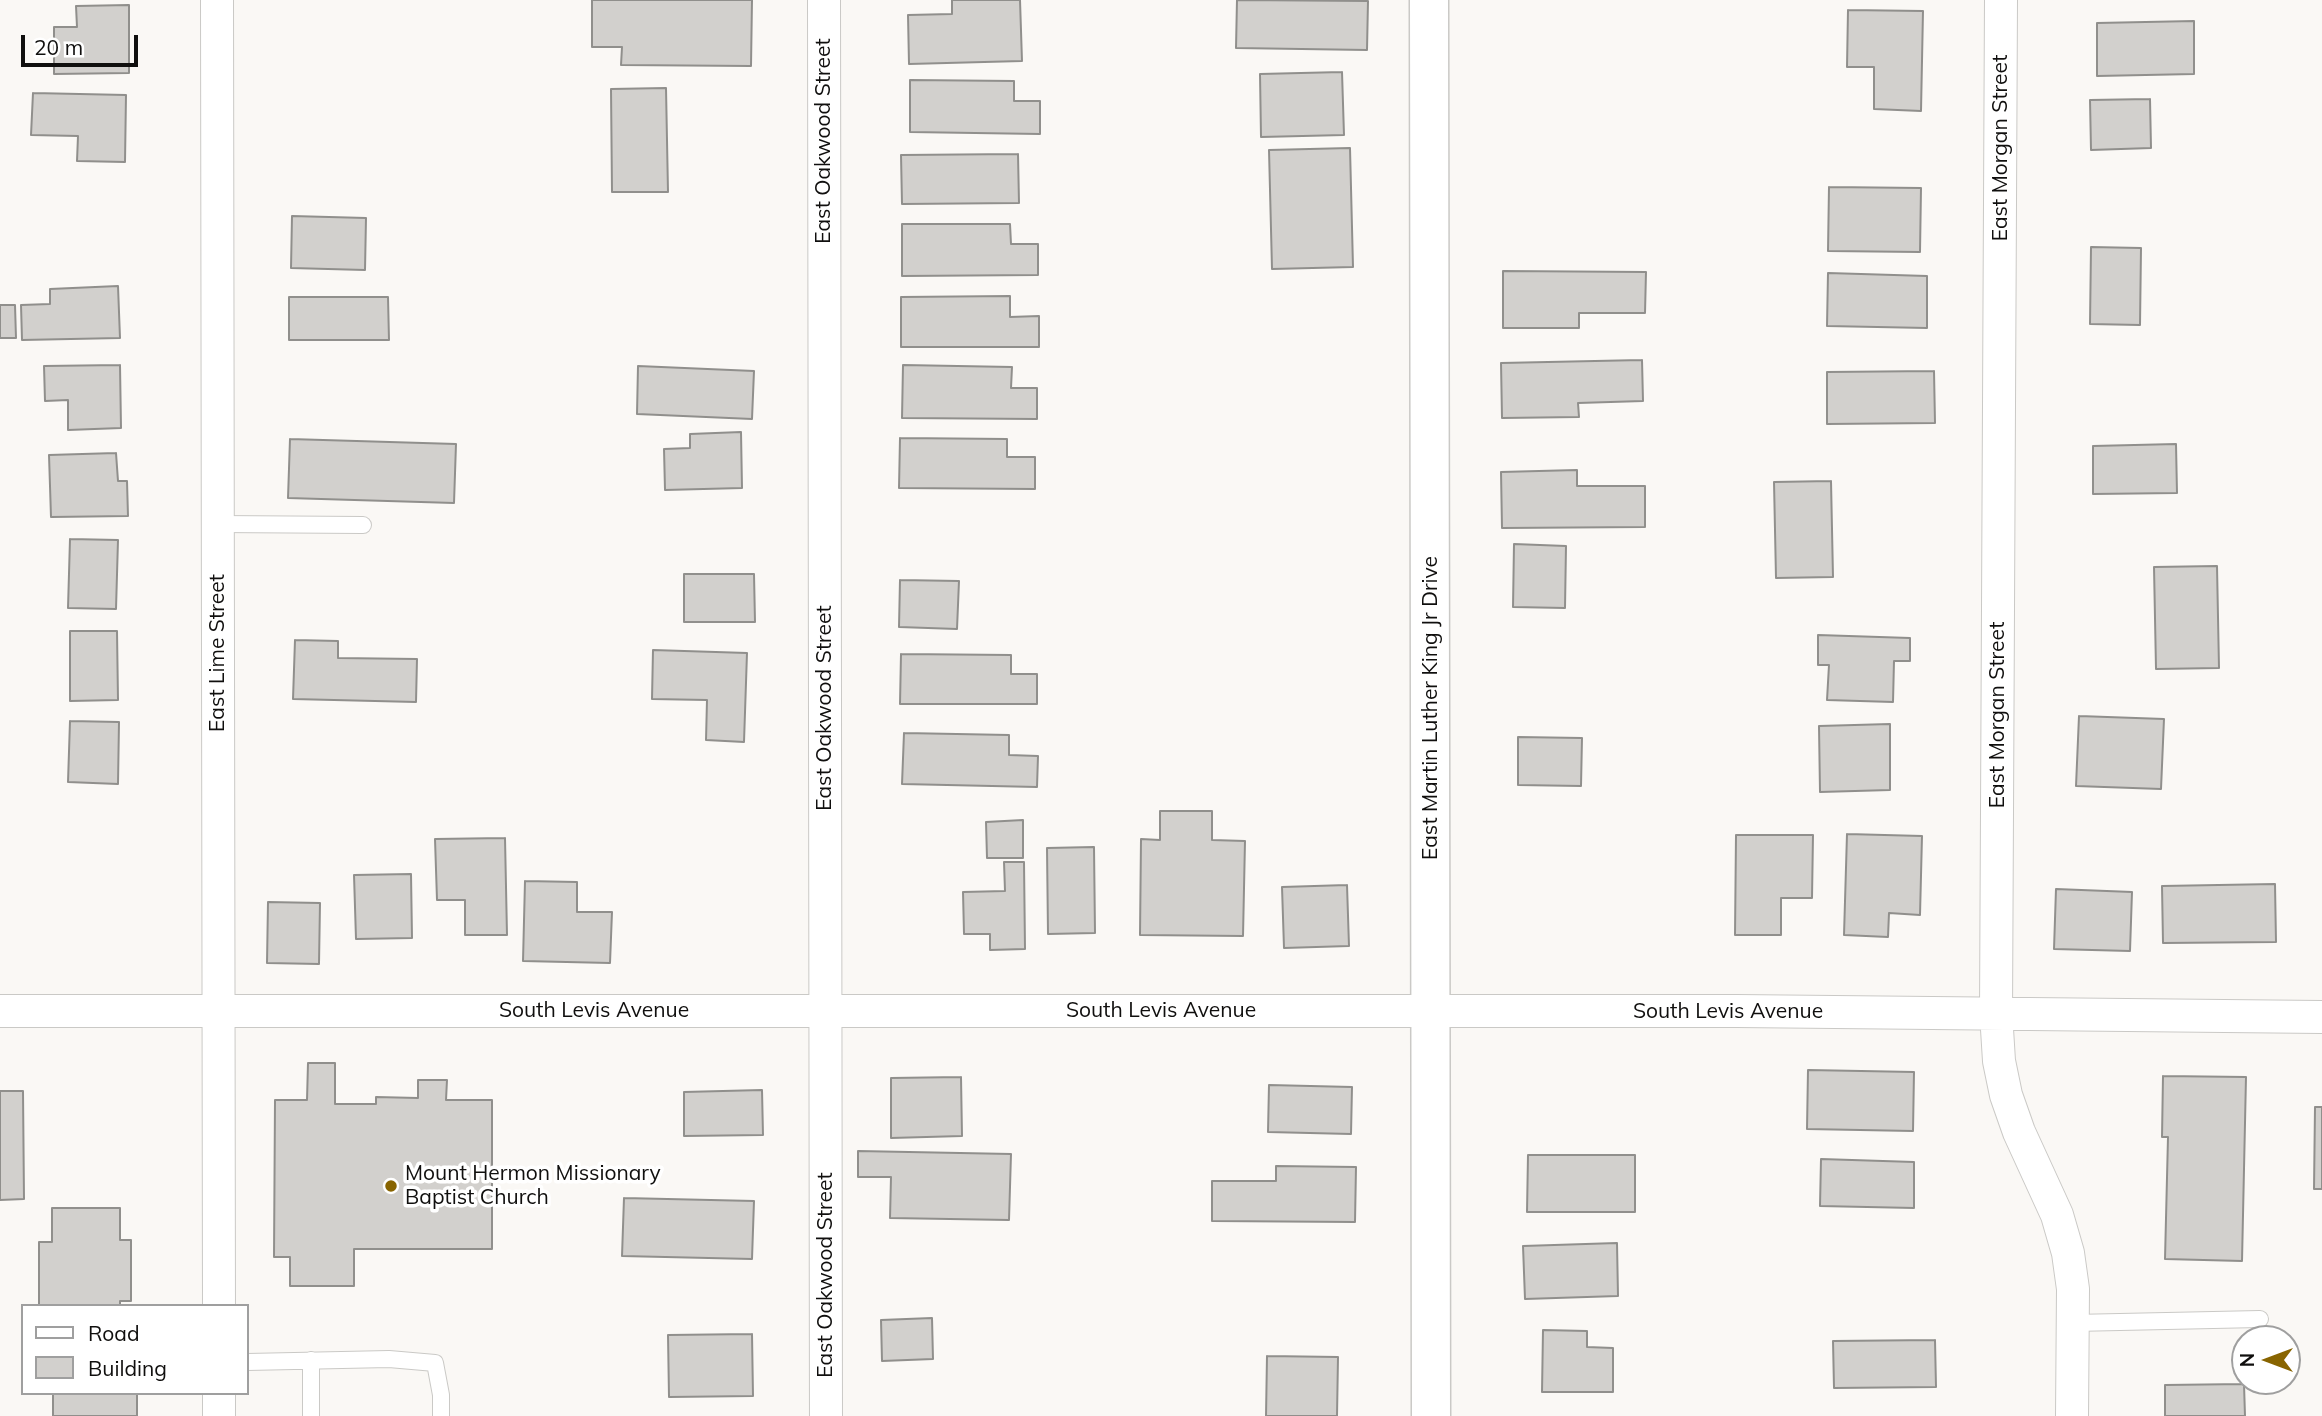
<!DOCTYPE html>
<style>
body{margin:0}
#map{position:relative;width:2322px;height:1416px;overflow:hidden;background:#faf8f5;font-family:Mulish,sans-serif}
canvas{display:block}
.legend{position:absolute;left:21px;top:1304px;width:228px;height:91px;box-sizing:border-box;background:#fff;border:2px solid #9f9f9f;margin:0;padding:9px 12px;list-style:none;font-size:21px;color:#100f0e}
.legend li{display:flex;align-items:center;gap:14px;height:35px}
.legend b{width:35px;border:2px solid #9f9f9f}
.north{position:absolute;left:2231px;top:1325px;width:70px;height:70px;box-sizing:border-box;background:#fff;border:2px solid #9f9f9f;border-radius:50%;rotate:270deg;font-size:19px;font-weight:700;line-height:28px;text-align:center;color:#100f0e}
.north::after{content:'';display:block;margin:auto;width:24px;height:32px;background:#886400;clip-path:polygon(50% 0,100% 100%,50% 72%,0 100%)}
.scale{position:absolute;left:21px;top:35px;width:117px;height:32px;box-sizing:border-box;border:4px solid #100f0e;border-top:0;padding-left:9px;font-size:21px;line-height:24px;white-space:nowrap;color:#100f0e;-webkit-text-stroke:5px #fff;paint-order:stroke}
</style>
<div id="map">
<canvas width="2322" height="1416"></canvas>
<ul class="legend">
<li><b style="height:9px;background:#fff"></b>Road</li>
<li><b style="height:19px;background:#d2d0cd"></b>Building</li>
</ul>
<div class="north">N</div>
<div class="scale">20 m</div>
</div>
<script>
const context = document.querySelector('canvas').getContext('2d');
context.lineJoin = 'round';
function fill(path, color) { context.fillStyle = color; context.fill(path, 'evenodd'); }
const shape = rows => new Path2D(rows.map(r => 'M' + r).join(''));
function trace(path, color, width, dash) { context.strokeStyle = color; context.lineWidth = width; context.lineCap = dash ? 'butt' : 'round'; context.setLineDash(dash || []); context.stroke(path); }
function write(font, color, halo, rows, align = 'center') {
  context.font = font + ' Mulish,sans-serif'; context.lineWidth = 7; context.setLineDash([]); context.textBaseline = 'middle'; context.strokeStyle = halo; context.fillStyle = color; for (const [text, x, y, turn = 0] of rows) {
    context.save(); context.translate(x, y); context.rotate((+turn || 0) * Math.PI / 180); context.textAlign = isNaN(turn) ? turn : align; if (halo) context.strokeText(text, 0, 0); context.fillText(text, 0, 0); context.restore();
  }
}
const building = shape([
 [592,0,752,0,751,66,621,65,622,47,592,47,592,0],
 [952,0,1020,0,1022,61,909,64,908,15,952,14,952,0],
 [1237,0,1368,1,1367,50,1236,48,1237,0],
 [129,5,129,73,54,74,54,27,77,27,76,6,129,5],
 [1848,10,1923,11,1921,111,1874,109,1874,67,1847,67,1848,10],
 [2194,21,2194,74,2097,76,2097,23,2194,21],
 [1342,72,1344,135,1261,137,1260,74,1342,72],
 [910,80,1014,81,1014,101,1040,101,1040,134,910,132,910,80],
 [666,88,668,192,612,192,611,89,666,88],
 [33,93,126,95,125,162,77,161,78,136,31,135,33,93],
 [2150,99,2151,148,2091,150,2090,100,2150,99],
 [1350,148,1353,267,1272,269,1269,150,1350,148],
 [1018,154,1019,203,902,204,901,155,1018,154],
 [1829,187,1921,188,1920,252,1828,251,1829,187],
 [292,216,366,218,365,270,291,268,292,216],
 [902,224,1010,224,1011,244,1038,244,1038,275,902,276,902,224],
 [2091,247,2141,248,2140,325,2090,324,2091,247],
 [1503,271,1646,272,1645,313,1579,313,1579,328,1503,328,1503,271],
 [1828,273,1927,276,1927,328,1827,326,1828,273],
 [118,286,120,338,22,340,21,305,50,304,50,289,118,286],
 [1010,296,1010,317,1039,316,1039,347,901,347,901,297,1010,296],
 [289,297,388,297,389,340,289,340,289,297],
 [0,305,15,305,16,338,0,338,0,305],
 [1642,360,1643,401,1578,403,1579,417,1502,418,1501,363,1642,360],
 [120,365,121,428,68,430,68,400,45,401,44,366,120,365],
 [903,365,1012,367,1011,388,1037,388,1037,419,902,418,903,365],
 [638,366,754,371,752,419,637,414,638,366],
 [1934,371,1935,423,1827,424,1827,372,1934,371],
 [741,432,742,488,665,490,664,449,690,448,690,434,741,432],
 [900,438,1007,439,1007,457,1035,457,1035,489,899,488,900,438],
 [290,439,456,444,454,503,288,498,290,439],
 [2176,444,2177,493,2093,494,2093,446,2176,444],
 [116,453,118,481,127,481,128,516,51,517,49,455,116,453],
 [1577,470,1577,486,1645,486,1645,527,1502,528,1501,472,1577,470],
 [1831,481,1833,577,1776,578,1774,482,1831,481],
 [70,539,118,540,116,609,68,608,70,539],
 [1514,544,1566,546,1565,608,1513,607,1514,544],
 [2217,566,2219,668,2156,669,2154,567,2217,566],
 [684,574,754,574,755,622,684,622,684,574],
 [900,580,959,581,957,629,899,627,900,580],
 [70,631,117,631,118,700,70,701,70,631],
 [1818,635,1910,638,1910,661,1894,661,1893,702,1827,700,1829,665,1818,665,1818,635],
 [295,640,338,641,338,658,417,659,416,702,293,699,295,640],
 [653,650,747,653,744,742,706,740,707,700,652,699,653,650],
 [901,654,1011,655,1011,674,1037,674,1037,704,900,704,901,654],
 [2079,716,2164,719,2161,789,2076,786,2079,716],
 [70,721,119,722,118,784,68,782,70,721],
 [1890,724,1890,790,1820,792,1819,726,1890,724],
 [904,733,1009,735,1009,755,1038,756,1037,787,902,784,904,733],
 [1518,737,1582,738,1581,786,1518,785,1518,737],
 [1160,811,1212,811,1212,840,1245,841,1243,936,1140,935,1141,839,1160,840,1160,811],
 [1023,820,1023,858,987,858,986,822,1023,820],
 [1847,834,1922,836,1920,915,1889,913,1888,937,1844,935,1847,834],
 [1736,835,1813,835,1812,898,1781,898,1781,935,1735,935,1736,835],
 [505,838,507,935,465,935,465,900,437,900,435,839,505,838],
 [1094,847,1095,933,1048,934,1047,848,1094,847],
 [1004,862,1024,862,1025,949,990,950,990,934,964,934,963,892,1005,891,1004,862],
 [411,874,412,938,356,939,354,875,411,874],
 [525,881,577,882,577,912,612,912,610,963,523,961,525,881],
 [2275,884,2276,942,2163,943,2162,886,2275,884],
 [1347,885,1349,946,1284,948,1282,887,1347,885],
 [2056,889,2132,892,2130,951,2054,949,2056,889],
 [268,902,320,903,319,964,267,963,268,902],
 [308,1063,335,1063,335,1104,376,1104,376,1097,418,1098,418,1080,447,1080,446,1100,492,1100,492,1249,354,1249,354,1286,290,1286,290,1257,274,1257,275,1100,307,1100,308,1063],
 [1808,1070,1914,1072,1913,1131,1807,1129,1808,1070],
 [2163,1076,2246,1077,2242,1261,2165,1259,2168,1137,2162,1137,2163,1076],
 [961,1077,962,1136,891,1138,891,1078,961,1077],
 [1269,1085,1352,1087,1351,1134,1268,1132,1269,1085],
 [762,1090,763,1135,684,1136,684,1092,762,1090],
 [0,1091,23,1091,24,1199,0,1200,0,1091],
 [2315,1107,2322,1107,2322,1189,2314,1189,2315,1107],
 [858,1151,1011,1154,1009,1220,890,1218,891,1177,858,1177,858,1151],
 [1528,1155,1635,1155,1635,1212,1527,1212,1528,1155],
 [1821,1159,1914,1162,1914,1208,1820,1206,1821,1159],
 [1276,1166,1356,1167,1355,1222,1212,1221,1212,1181,1276,1181,1276,1166],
 [624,1198,754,1201,752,1259,622,1256,624,1198],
 [52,1208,120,1208,120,1240,131,1240,131,1301,120,1301,120,1306,39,1306,39,1242,52,1242,52,1208],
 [1617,1243,1618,1296,1525,1299,1523,1246,1617,1243],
 [932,1318,933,1359,882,1361,881,1320,932,1318],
 [1543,1330,1587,1331,1587,1347,1613,1348,1613,1392,1542,1392,1543,1330],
 [752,1334,753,1396,669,1397,668,1335,752,1334],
 [1935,1340,1936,1387,1834,1388,1833,1341,1935,1340],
 [1267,1356,1338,1357,1337,1416,1266,1416,1267,1356],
 [2244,1384,2245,1416,2165,1416,2165,1385,2244,1384],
 [53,1393,137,1393,137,1416,53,1416,53,1393]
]);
const lane = shape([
 [218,524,363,525],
 [2073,1323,2260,1319],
 [247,1362,389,1359,435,1363,441,1395,441,1416],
 [311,1416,311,1360]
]);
const street = shape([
 [217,0,219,1306],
 [824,0,826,1416],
 [2001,0,1996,1013,1999,1061,2006,1095,2019,1132,2057,1215,2068,1253,2073,1289,2072,1416],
 [0,1011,1737,1011,2322,1017],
 [219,1393,219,1416]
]);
const secondary = shape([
 [1429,0,1431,1416]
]);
const markers = [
 [391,1186,7,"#886400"]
];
const streetNames = [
 ["East Oakwood Street",824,141,-90],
 ["East Morgan Street",2001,148,-90],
 ["East Lime Street",218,653,-90],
 ["East Oakwood Street",825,708,-90],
 ["East Martin Luther King Jr Drive",1431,708,-90],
 ["East Morgan Street",1998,715,-90],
 ["South Levis Avenue",594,1011],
 ["South Levis Avenue",1161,1011],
 ["South Levis Avenue",1728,1012],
 ["East Oakwood Street",826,1275,-90]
];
const poiNames = [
 ["Mount Hermon Missionary",405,1174],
 ["Baptist Church",405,1198]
];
fill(building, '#d2d0cd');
trace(building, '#908f8c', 2);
trace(lane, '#cac9c6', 18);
trace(street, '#cac9c6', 34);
trace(secondary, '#cac9c6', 41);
trace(lane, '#fff', 16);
trace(street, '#fff', 32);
trace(secondary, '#fff', 38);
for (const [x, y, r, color] of markers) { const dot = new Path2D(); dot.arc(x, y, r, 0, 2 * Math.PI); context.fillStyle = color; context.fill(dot); trace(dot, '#fff', 2.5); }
write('21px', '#100f0e', '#fff', streetNames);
write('21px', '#100f0e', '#fff', poiNames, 'left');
</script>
